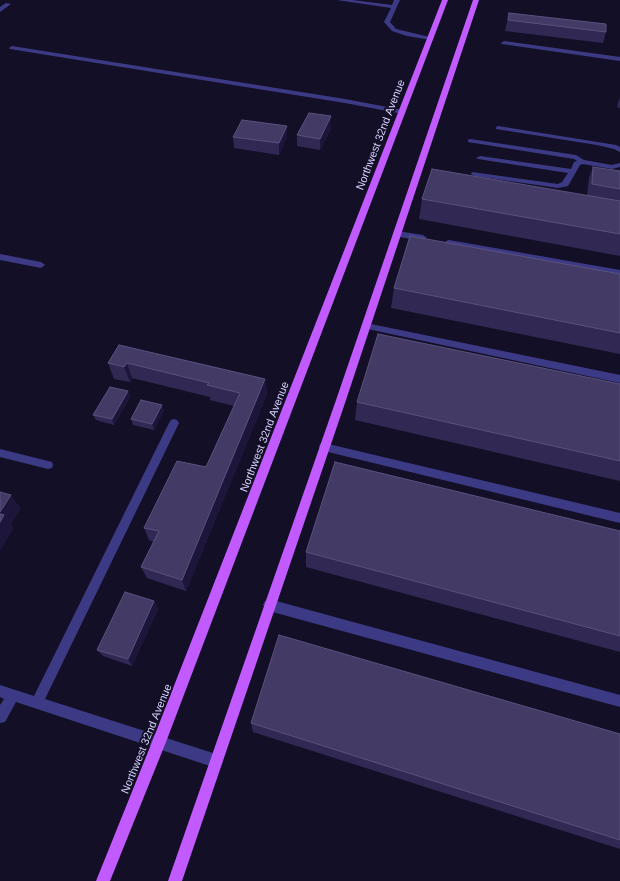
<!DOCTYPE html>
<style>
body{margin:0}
canvas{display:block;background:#130f26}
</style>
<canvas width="620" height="881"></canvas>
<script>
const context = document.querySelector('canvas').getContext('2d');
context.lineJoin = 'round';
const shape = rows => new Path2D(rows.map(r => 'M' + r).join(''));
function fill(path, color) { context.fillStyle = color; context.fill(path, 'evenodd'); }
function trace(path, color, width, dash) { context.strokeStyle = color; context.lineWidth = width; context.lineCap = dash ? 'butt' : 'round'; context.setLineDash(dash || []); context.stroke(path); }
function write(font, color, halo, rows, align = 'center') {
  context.font = font + ' Helvetica,sans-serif'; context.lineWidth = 4; context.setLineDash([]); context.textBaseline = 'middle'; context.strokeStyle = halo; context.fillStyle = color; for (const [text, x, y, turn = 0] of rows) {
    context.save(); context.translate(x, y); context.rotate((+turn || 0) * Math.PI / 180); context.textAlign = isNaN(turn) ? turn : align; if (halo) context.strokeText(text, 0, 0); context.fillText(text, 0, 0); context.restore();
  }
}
const minor = shape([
 [337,0,352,0,392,5,394,0,400,0,390,22,396,29,434,38,431,40,407,36,392,31,384,22,391,8,337,0],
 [6,3,11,4,0,12,0,7,6,3],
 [504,41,620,57,620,61,502,44,501,43,504,41],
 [12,46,345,99,403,110,406,112,403,114,345,103,10,49,9,48,12,46],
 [498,126,616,145,620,147,620,152,614,149,597,145,496,129,496,127,498,126],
 [470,139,576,155,584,160,612,165,620,163,620,167,612,169,583,164,580,165,568,186,558,188,475,176,471,174,472,172,558,184,562,182,568,173,478,159,476,158,480,156,571,169,574,162,577,161,574,159,468,142,468,140,470,139],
 [397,231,423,235,427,238,423,241,394,236,394,232,397,231],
 [449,240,620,270,620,276,446,245,446,241,449,240],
 [0,254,41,262,45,265,41,268,0,260,0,254],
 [366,323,620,375,620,383,363,328,362,326,366,323],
 [174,419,177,420,179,423,45,699,216,754,221,756,223,761,221,766,216,768,16,702,5,722,0,723,0,705,4,699,0,697,0,685,34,696,169,423,171,420,174,419],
 [324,443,620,513,620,523,324,451,320,450,319,447,320,444,324,443],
 [0,449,52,462,53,465,52,468,48,469,0,457,0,449],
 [269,599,620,695,620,707,269,611,265,609,263,605,265,601,269,599]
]);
const major = shape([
 [442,0,448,0,166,742,110,881,96,881,152,742,442,0],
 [473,0,479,0,345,403,182,881,168,881,335,403,473,0]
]);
const wall = shape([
 [509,13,606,32,603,43,505,31],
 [620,97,620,108,617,107,618,103],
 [331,116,331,128,320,150,297,146,297,135],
 [233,137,287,137,279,155,234,148],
 [593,167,620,171,620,256,419,219,422,199,587,195,589,178],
 [620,274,620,354,391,308,394,288],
 [119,345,265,379,267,394,186,591,147,578,141,567,154,542,149,540,144,528,206,467,234,406,210,400,210,397,132,378,130,382,114,379,108,363],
 [620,384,620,481,355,420,357,402],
 [128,391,130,397,114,425,96,420,93,415],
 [164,410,154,430,133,425,131,419],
 [620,531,620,652,306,567,306,552],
 [154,601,158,609,132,666,103,656,97,650],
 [251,723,620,734,620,849,253,732]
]);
const shadedWall = shape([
 [331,116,331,128,320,150,320,139],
 [287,126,287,137,279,155,279,143],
 [127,363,132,378,130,382,124,367],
 [265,379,267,394,186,591,182,580],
 [128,391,130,397,114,425,112,419],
 [162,405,164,410,154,430,152,424],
 [11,495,21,509,11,524,14,528,0,551,0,512],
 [154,601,158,609,132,666,128,659]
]);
const building = shape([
 [509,13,606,24,606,32,508,20,509,13],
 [309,113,331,116,320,139,297,135,309,113],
 [242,120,287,126,279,143,233,137,242,120],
 [593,167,620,171,620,189,592,184,593,167],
 [432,169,620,201,620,234,422,199,432,169],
 [410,236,620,274,620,333,394,288,410,236],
 [378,334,620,384,620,461,357,402,378,334],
 [119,345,265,379,182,580,141,567,159,531,144,528,177,461,206,467,240,393,207,385,209,383,127,363,124,367,108,363,119,345],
 [110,387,128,391,112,419,93,415,110,387],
 [141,400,162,405,152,424,131,419,141,400],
 [335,462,620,531,620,636,306,552,335,462],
 [0,492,11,495,0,512,0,492],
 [0,514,4,515,0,522,0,514],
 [125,592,154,601,128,659,97,650,125,592],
 [279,635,620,734,620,840,251,723,279,635]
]);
const streetNames = [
 ["Northwest 32nd Avenue",381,135,-69],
 ["Northwest 32nd Avenue",265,437,-69],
 ["Northwest 32nd Avenue",147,739,-68]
];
fill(minor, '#3d3a85');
fill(major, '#c25bff');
fill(wall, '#312854');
fill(shadedWall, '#1d163a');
fill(building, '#433a66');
trace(building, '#5a527e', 1);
write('11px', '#d9d4ff', '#130f26', streetNames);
</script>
